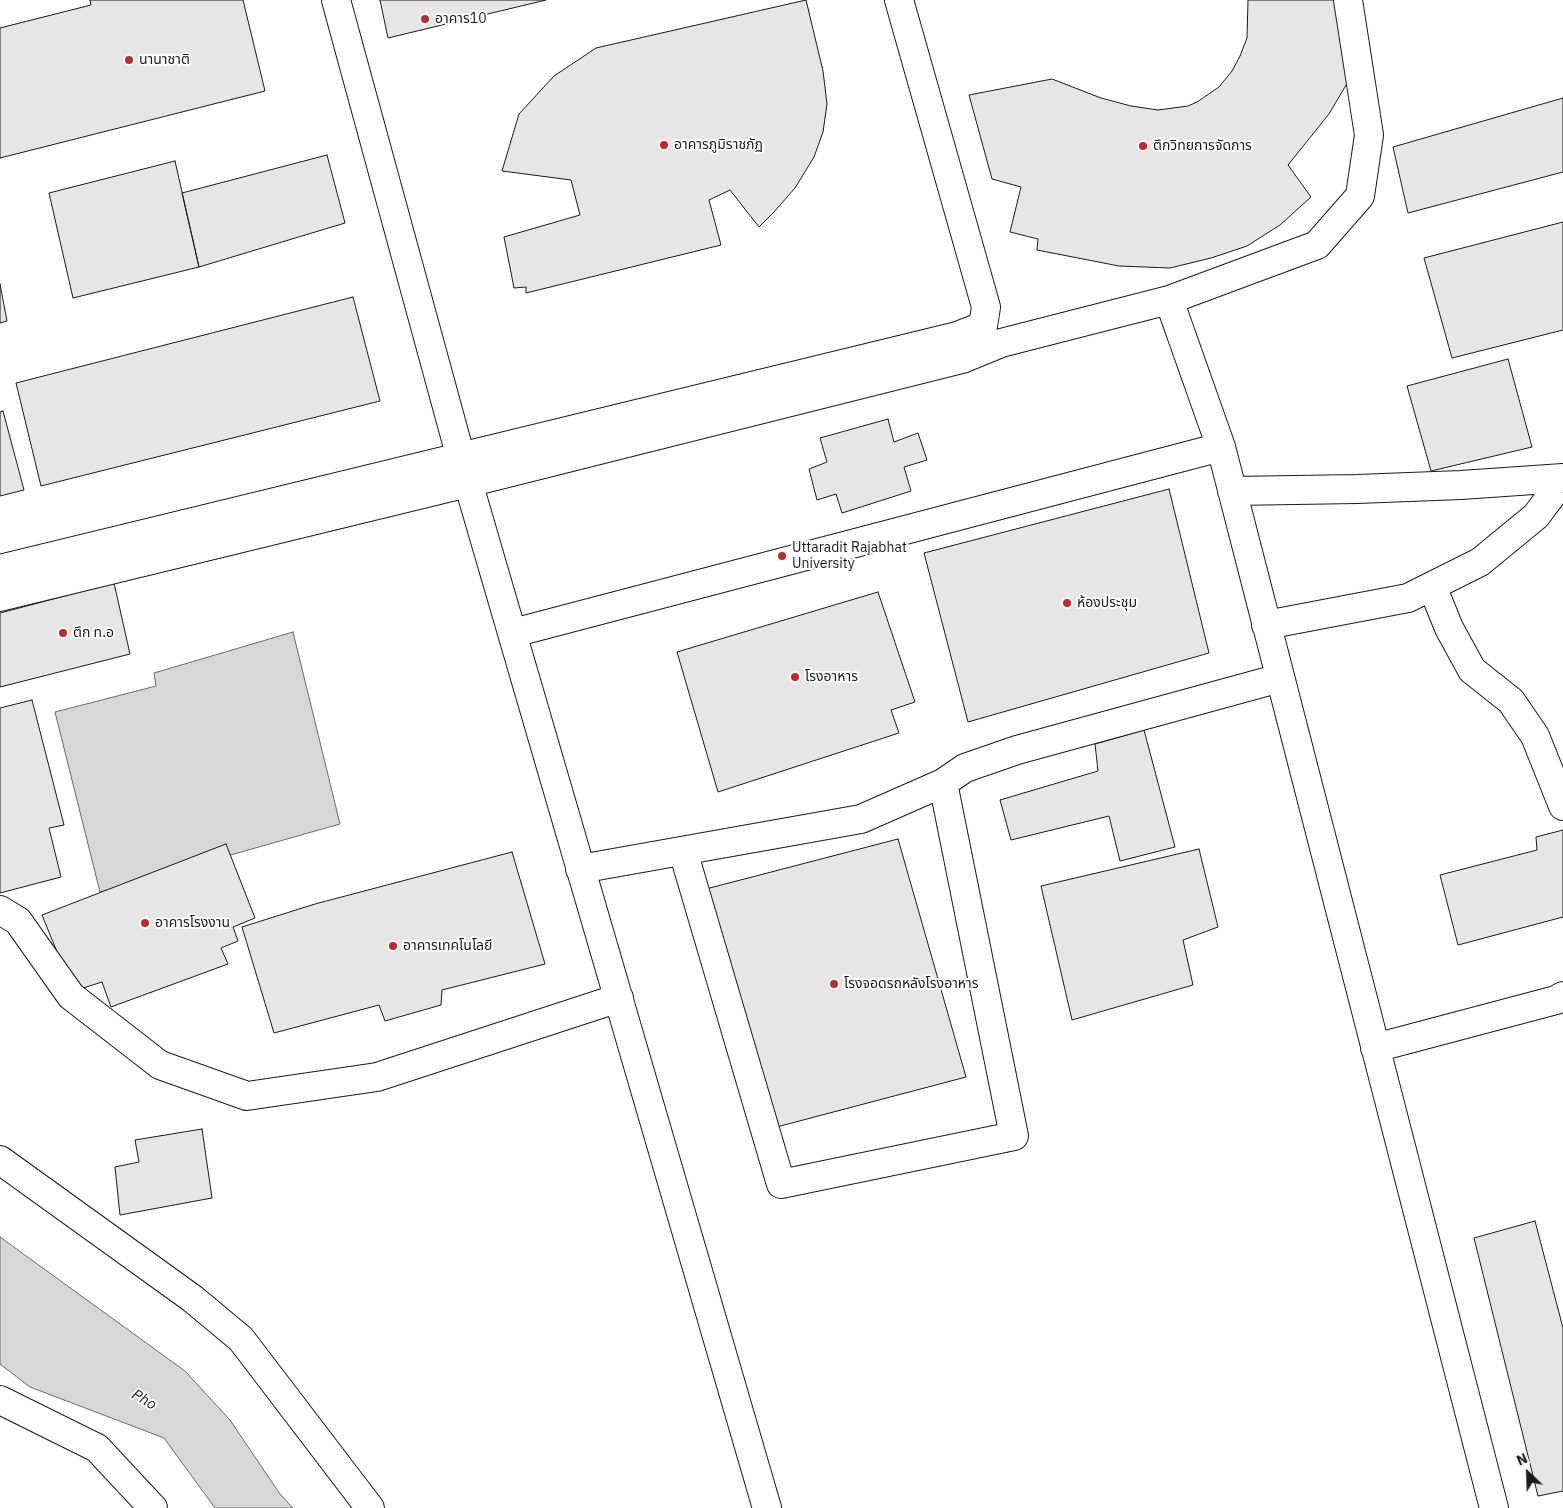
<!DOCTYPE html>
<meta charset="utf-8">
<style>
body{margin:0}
#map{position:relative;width:1563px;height:1508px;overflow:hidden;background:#fff;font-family:"IBM Plex Sans",sans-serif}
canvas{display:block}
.north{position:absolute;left:1503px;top:1448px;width:50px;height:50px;-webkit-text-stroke:4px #fff;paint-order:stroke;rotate:336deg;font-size:14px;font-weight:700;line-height:20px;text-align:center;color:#1a1a1a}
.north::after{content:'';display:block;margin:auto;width:18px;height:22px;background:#1a1a1a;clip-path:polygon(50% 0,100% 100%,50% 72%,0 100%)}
</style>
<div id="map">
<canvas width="1563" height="1508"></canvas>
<div class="north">N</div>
</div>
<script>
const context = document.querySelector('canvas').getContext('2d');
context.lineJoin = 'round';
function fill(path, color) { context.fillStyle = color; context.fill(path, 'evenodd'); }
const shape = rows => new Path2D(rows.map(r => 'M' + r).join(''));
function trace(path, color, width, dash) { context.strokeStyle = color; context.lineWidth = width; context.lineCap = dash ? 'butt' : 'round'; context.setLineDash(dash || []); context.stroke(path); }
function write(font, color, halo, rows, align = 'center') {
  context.font = font + ' "IBM Plex Sans","Noto Sans Thai",sans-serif'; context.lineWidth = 4; context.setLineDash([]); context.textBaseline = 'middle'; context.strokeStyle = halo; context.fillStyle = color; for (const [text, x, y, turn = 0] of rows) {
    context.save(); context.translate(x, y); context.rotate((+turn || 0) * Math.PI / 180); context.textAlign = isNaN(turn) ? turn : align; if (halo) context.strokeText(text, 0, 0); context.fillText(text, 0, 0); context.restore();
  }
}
const water = shape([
 [293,632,340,824,100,892,55,712,156,686,154,673,293,632],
 [0,1237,185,1371,230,1420,280,1494,293,1508,215,1508,164,1438,30,1387,0,1364,0,1237]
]);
const building = shape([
 [90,0,243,0,265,91,0,158,0,28,91,5,90,0],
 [380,0,546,0,388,38,380,0],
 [806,0,823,71,827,104,823,132,814,157,795,188,774,212,759,227,730,190,709,200,721,245,526,293,526,287,514,288,504,237,580,215,571,180,502,171,519,114,554,76,596,48,806,0],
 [1248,0,1343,0,1352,75,1329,114,1288,165,1311,197,1280,225,1247,246,1211,258,1170,268,1119,266,1037,250,1038,239,1010,232,1021,187,992,179,969,95,1052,79,1101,98,1131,106,1158,110,1188,106,1197,102,1219,87,1232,71,1240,56,1247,38,1248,0],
 [1563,98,1563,172,1408,213,1393,147,1563,98],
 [327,155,345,223,199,267,182,193,327,155],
 [175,161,199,267,73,298,49,193,175,161],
 [1563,222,1563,330,1452,358,1424,258,1563,222],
 [0,284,7,321,0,323,0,284],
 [353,297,380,401,41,486,16,383,353,297],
 [1508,359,1532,447,1431,471,1407,386,1508,359],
 [3,411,24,490,0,496,0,412,3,411],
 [888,419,894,442,918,433,927,460,904,467,911,491,842,513,836,494,817,500,809,469,827,462,820,438,888,419],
 [1169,489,1209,653,968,722,924,553,1169,489],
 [114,583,130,654,0,687,0,613,114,583],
 [878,592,915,702,891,710,899,733,718,792,677,652,878,592],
 [32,700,64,825,49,828,61,877,0,893,0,708,32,700],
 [1144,730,1175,847,1120,861,1109,816,1011,840,1000,800,1098,771,1095,744,1144,730],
 [1563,830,1563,917,1458,945,1440,875,1537,850,1536,837,1563,830],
 [898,839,966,1077,769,1129,702,890,898,839],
 [226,844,255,918,233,927,238,941,221,948,228,964,111,1007,102,982,80,989,74,976,68,979,42,915,226,844],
 [1199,849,1218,927,1183,940,1193,985,1072,1020,1041,886,1199,849],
 [512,852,545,964,442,990,441,1005,385,1021,379,1005,274,1033,242,927,315,904,512,852],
 [202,1129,212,1198,120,1215,115,1167,139,1162,135,1140,202,1129],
 [1535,1221,1563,1328,1563,1491,1538,1496,1474,1238,1535,1221]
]);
const minor = shape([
 [336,0,461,458,767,1508],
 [1169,300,1317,245,1360,196,1369,135,1348,0],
 [1232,491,1357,489,1461,485,1563,478],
 [0,569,957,336,983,326,986,307,899,0],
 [1432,586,1449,628,1472,670,1511,701,1535,736,1563,806],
 [0,597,468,483,962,359,1001,343,1169,300,1221,447,1494,1508],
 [1266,625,1408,598,1480,562,1536,516,1563,480],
 [513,633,1221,447],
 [683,851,781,1184,1014,1136,943,783],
 [580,869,861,819,943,783,965,768,1017,750,1280,678],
 [0,910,18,921,71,996,160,1065,247,1096,377,1077,619,998],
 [1375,1048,1556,1000,1563,996],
 [0,1160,193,1299,241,1339,370,1508],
 [0,1400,97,1448,153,1508]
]);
const markers = [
 [425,19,5,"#c62828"],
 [129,60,5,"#c62828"],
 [664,145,5,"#c62828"],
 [1143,146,5,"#c62828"],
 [782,556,5,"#c62828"],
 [1067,603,5,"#c62828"],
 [63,633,5,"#c62828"],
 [795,677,5,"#c62828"],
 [145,923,5,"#c62828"],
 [393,946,5,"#c62828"],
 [834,984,5,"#c62828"]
];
const poiNames = [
 ["อาคาร10",435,19],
 ["นานาชาติ",139,60],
 ["อาคารภูมิราชภัฏ",674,145],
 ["ตึกวิทยการจัดการ",1153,146],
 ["Uttaradit Rajabhat",792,548],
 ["University",792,564],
 ["ห้องประชุม",1077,603],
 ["ตึก ท.อ",73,633],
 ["โรงอาหาร",805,677],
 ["อาคารโรงงาน",155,923],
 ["อาคารเทคโนโลยี",403,946],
 ["โรงจอดรถหลังโรงอาหาร",844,984]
];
const waterNames = [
 ["Pho",144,1400,30]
];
fill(water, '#d7d7d7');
trace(water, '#6a6a6a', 1);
fill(building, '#e6e6e6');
trace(building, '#1a1a1a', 1);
trace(minor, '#1a1a1a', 30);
trace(minor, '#fff', 28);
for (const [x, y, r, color] of markers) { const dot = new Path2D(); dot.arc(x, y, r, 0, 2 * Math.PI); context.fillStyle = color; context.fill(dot); trace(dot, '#fff', 2); }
write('14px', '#1a1a1a', '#fff', poiNames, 'left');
write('italic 15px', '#1a1a1a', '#fff', waterNames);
</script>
